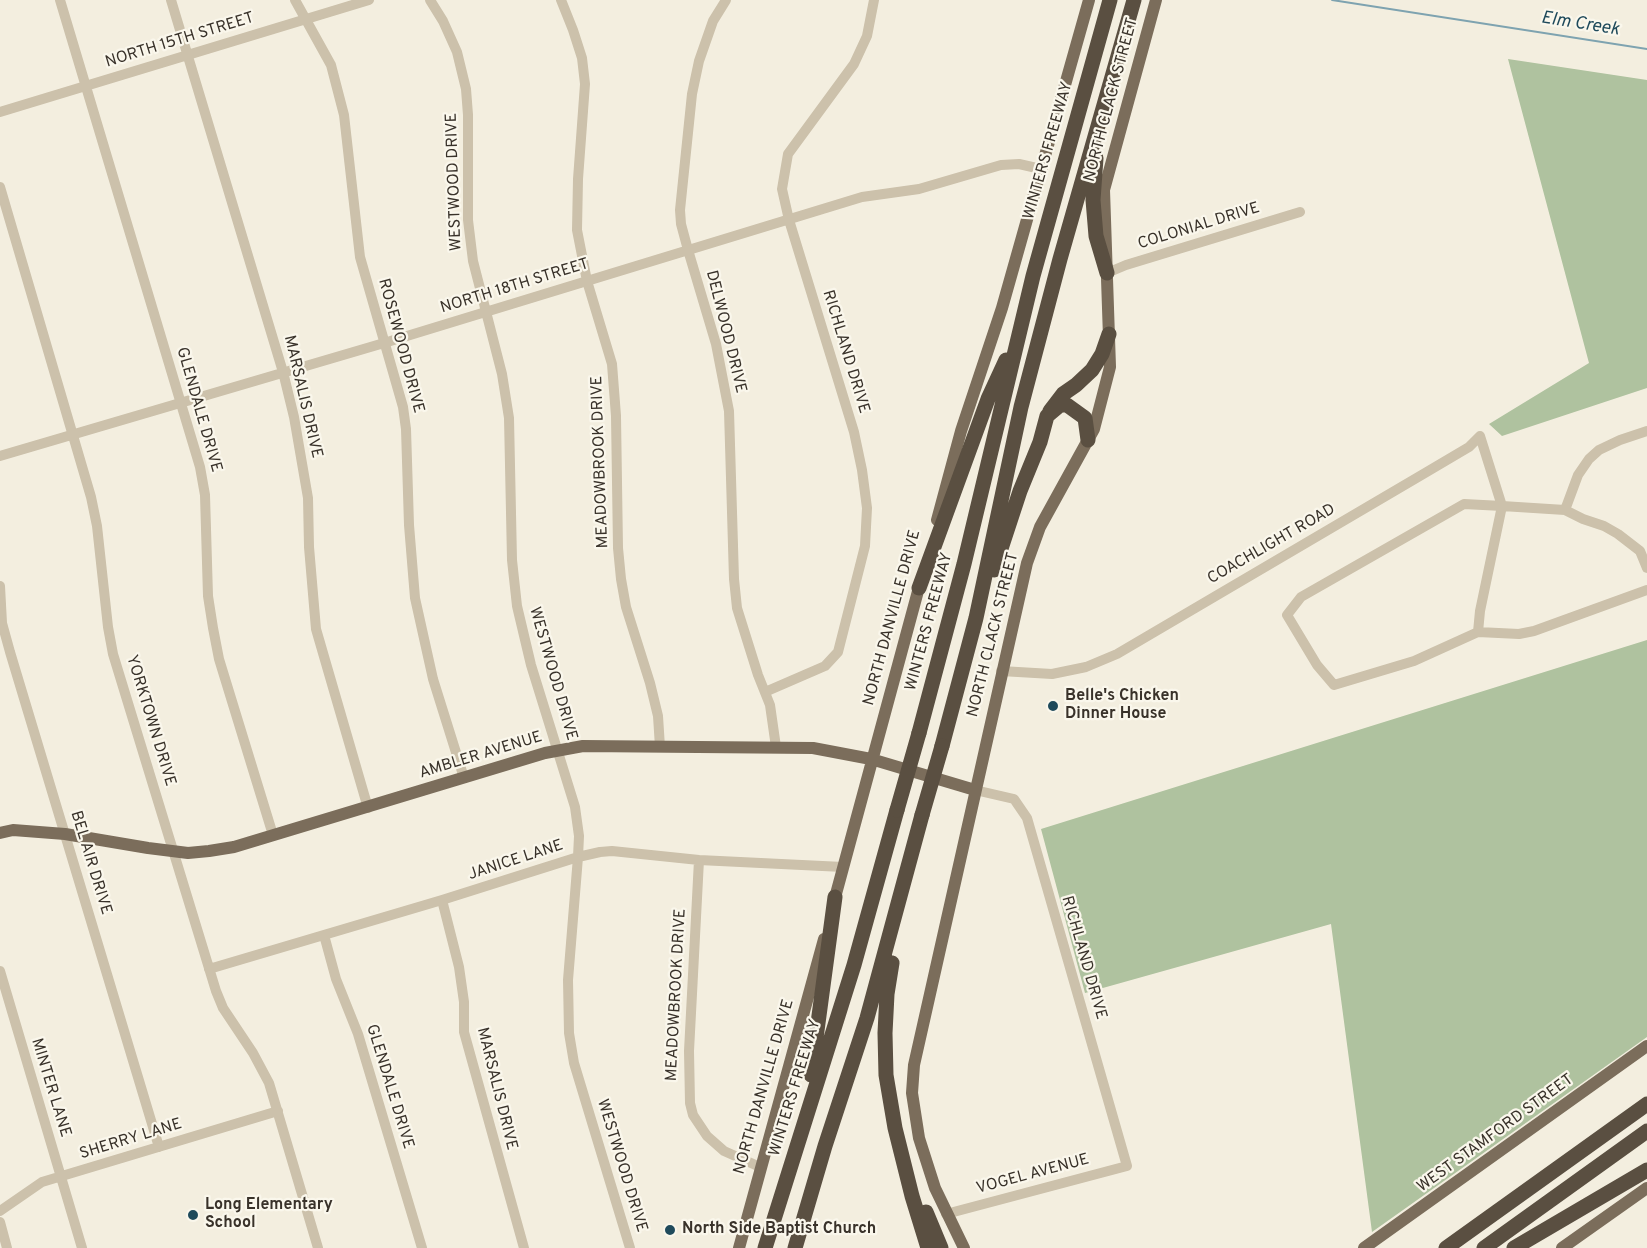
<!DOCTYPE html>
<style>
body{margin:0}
canvas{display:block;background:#f3eedf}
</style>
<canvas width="1647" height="1248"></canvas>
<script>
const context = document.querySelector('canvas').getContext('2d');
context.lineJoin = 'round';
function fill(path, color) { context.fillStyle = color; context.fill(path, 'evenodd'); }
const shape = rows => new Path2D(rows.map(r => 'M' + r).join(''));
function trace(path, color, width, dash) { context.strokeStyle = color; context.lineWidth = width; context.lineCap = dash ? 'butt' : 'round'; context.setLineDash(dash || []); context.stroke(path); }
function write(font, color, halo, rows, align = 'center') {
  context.font = font + ' Overpass,sans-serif'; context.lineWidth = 4.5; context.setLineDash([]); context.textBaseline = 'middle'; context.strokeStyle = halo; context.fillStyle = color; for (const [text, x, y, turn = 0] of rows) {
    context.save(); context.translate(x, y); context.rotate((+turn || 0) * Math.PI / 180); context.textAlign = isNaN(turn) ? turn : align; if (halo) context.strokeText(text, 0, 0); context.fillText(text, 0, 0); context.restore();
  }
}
const green = shape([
 [1508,59,1647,80,1647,388,1502,436,1489,424,1589,363],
 [1647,640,1647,1037,1372,1232,1331,924,1085,993,1041,829]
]);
const stream = shape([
 [1332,0,1647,49]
]);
const minor = shape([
 [60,0,200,467,205,495,208,596,213,628,219,659,273,835],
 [171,0,283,372,294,417,308,498,309,547,316,629,368,808],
 [295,0,331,65,344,115,360,257,403,407,406,429,409,525,415,598,433,679,464,778],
 [430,0,443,21,457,52,466,89,468,115,468,220,473,261,502,374,509,418,512,560,517,606,531,665,575,807,579,836,578,857,568,980,569,1033,574,1063,630,1248],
 [561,0,573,30,582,58,585,84,578,179,577,230,587,281,612,364,616,416,618,548,621,579,626,607,650,683,658,716,660,747],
 [726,0,713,21,699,61,692,94,680,210,681,224,688,250,716,344,729,411,734,579,737,608,758,675,770,705,776,747],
 [0,112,369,0],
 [0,187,91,497,97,526,108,627,113,654,216,991,223,1008,253,1053,269,1083,318,1248],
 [1107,273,1126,265,1300,212],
 [0,456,384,343,862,197,919,189,1001,165,1019,164,1041,169],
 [1565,510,1578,475,1589,459,1599,450,1620,440,1647,431],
 [0,586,2,623,10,652,159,1147],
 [1478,632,1519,634,1534,631,1647,590],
 [1001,671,1052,674,1086,667,1117,654,1425,473,1469,447,1480,436,1502,506,1480,611,1478,632,1414,661,1334,685,1317,665,1287,615,1301,597,1464,504,1502,506,1565,510,1583,519,1604,526,1618,534,1640,551,1647,568],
 [765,692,825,666,838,652,865,546,867,508,862,470,854,432,789,220,782,189,788,154,854,64,867,36,874,0],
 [699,860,689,1051,690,1103,693,1115,707,1136,724,1151,760,1167],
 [442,900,459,967,464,1002,464,1032,524,1248],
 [324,935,336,979,358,1034,422,1248],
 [209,969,442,900,578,857,600,852,612,851,699,860,843,867],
 [0,971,82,1248],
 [0,1211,42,1182,278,1111],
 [946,1214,1127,1166,1027,818,1014,799,975,790],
 [0,1222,7,1248]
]);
const major = shape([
 [937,520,961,431,1002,308,1089,0],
 [0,833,13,830,65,834,148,848,188,853,209,851,234,847,545,753,583,746,813,748,871,759,975,790],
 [833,905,921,580],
 [739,1248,824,939],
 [964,1248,935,1188,919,1138,912,1093,914,1065,1027,563,1040,527,1094,429,1110,367,1104,190,1156,0],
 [1364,1248,1647,1046],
 [1562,1248,1647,1188]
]);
const highway = shape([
 [1096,158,1093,200,1096,236,1107,273],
 [1050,411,1063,394,1076,385,1092,370,1102,354,1109,334],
 [994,570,1020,491,1040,442,1047,416,1060,405,1067,405,1085,418,1088,440],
 [919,588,988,399,1006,360],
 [919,733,964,564,1033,276,1110,0],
 [942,746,976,618,1021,407,1060,259,1134,0],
 [892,963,887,994,885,1033,886,1075,895,1128,912,1196,928,1248],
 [811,1075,835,897],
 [926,1212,941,1248],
 [765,1248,854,965,897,810],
 [795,1248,825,1146,867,1018,922,815],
 [1446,1248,1647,1104],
 [1484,1248,1647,1131],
 [1514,1248,1647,1170]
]);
const highwayBridge = shape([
 [897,810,919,733],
 [922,815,942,746]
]);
const markers = [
 [1053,706,6,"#1f4a5b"],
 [193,1215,6,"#1f4a5b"],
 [670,1230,6,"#1f4a5b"]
];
const streetNames = [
 ["NORTH 15TH STREET",180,41,-17],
 ["NORTH CLACK STREET",1112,100,-75],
 ["WINTERS FREEWAY",1049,151,-74],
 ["WESTWOOD DRIVE",455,182,-92],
 ["COLONIAL DRIVE",1199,227,-17],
 ["NORTH 18TH STREET",515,287,-17],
 ["DELWOOD DRIVE",725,332,76],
 ["ROSEWOOD DRIVE",400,346,75],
 ["RICHLAND DRIVE",845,352,73],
 ["MARSALIS DRIVE",302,397,77],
 ["GLENDALE DRIVE",198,410,74],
 ["MEADOWBROOK DRIVE",601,462,-92],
 ["COACHLIGHT ROAD",1272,545,-30],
 ["NORTH DANVILLE DRIVE",893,618,-75],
 ["WINTERS FREEWAY",930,622,-75],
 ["NORTH CLACK STREET",994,635,-76],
 ["WESTWOOD DRIVE",552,674,74],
 ["YORKTOWN DRIVE",150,721,73],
 ["AMBLER AVENUE",481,756,-17],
 ["JANICE LANE",516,861,-18],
 ["BEL AIR DRIVE",90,863,73],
 ["RICHLAND DRIVE",1083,958,74],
 ["MEADOWBROOK DRIVE",677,995,-87],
 ["GLENDALE DRIVE",389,1087,73],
 ["NORTH DANVILLE DRIVE",765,1087,-74],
 ["MINTER LANE",50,1088,73],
 ["WINTERS FREEWAY",796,1088,-73],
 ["MARSALIS DRIVE",496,1089,76],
 ["WEST STAMFORD STREET",1496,1134,-36],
 ["SHERRY LANE",131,1140,-17],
 ["WESTWOOD DRIVE",621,1166,73],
 ["VOGEL AVENUE",1033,1175,-15]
];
const poiNames = [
 ["Belle's Chicken",1065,697],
 ["Dinner House",1065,715],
 ["Long Elementary",205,1206],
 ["School",205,1224],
 ["North Side Baptist Church",682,1230]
];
const waterNames = [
 ["Elm Creek",1580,25,9]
];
fill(green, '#afc29f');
trace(stream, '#7ea3b0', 2);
trace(minor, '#ccc1ab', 10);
trace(major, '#7b6d5b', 12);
trace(highway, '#5a4f41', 15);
trace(highwayBridge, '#5a4f41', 15);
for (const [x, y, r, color] of markers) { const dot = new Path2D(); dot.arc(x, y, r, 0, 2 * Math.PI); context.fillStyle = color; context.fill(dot); trace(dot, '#faf7ec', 2); }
write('16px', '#39322a', '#faf7ec', streetNames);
write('bold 16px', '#39322a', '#faf7ec', poiNames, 'left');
write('italic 18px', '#1f4a5b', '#faf7ec', waterNames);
</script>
